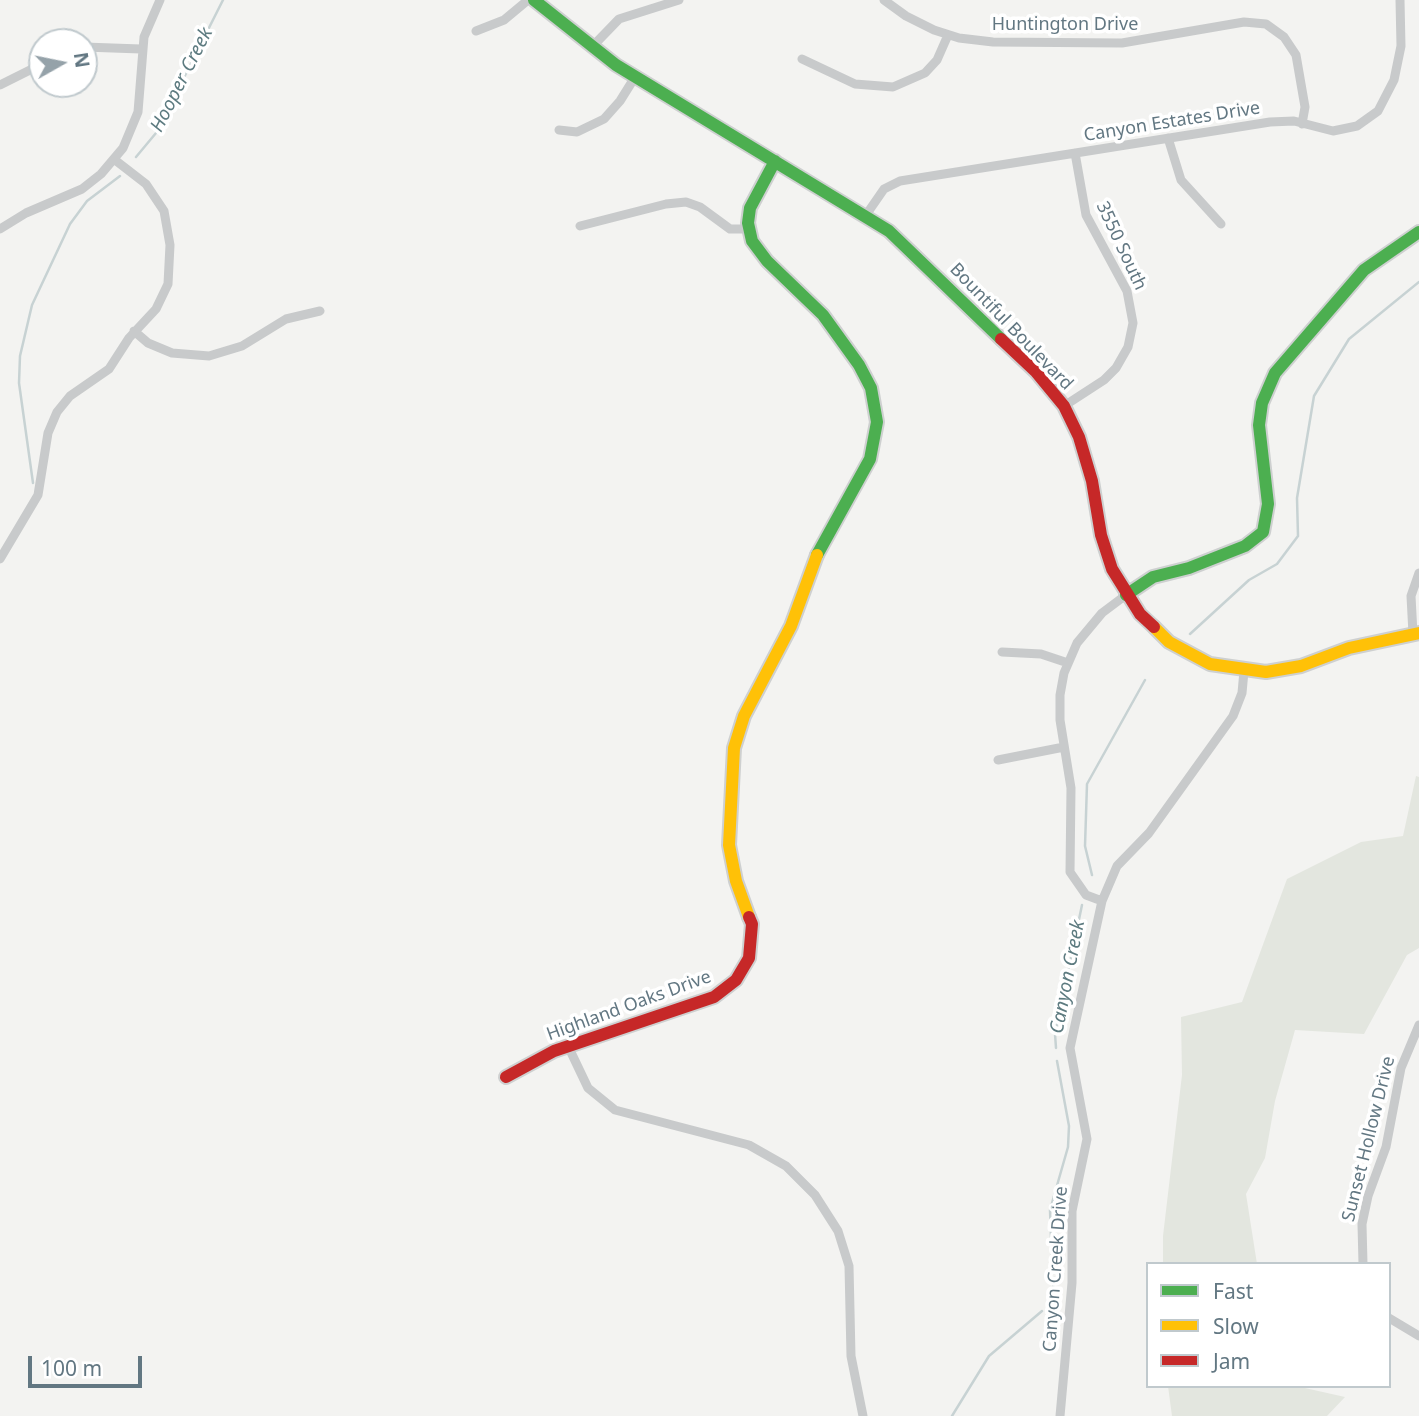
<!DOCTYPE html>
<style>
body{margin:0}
#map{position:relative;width:1419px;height:1416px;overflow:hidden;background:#f3f3f1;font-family:"Noto Sans",sans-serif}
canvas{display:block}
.legend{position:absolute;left:1146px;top:1262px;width:245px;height:126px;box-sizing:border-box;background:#fff;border:2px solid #c0c9cd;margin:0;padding:9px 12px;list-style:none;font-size:21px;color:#627782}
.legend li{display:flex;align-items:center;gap:14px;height:35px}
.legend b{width:35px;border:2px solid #c0c9cd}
.north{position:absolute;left:28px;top:28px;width:70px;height:70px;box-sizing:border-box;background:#fff;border:2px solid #c0c9cd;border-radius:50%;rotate:81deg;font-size:19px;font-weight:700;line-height:28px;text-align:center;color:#627782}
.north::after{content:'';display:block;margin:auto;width:24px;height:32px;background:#95a2a9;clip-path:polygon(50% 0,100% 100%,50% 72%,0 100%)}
.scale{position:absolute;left:28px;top:1356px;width:114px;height:32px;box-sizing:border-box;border:4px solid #627782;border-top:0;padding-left:9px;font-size:21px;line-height:24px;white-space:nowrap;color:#627782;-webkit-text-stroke:5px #fff;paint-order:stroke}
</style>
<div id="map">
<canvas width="1419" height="1416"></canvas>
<ul class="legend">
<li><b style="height:9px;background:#4caf50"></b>Fast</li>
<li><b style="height:9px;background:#ffc107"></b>Slow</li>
<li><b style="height:9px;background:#c62828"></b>Jam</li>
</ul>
<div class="north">N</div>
<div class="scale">100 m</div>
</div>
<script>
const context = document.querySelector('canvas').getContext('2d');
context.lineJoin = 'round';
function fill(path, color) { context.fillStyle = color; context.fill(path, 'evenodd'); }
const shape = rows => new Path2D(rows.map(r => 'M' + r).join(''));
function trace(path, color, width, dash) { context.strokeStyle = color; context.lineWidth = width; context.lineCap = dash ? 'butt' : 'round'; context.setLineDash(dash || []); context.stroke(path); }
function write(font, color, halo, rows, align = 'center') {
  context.font = font + ' "Noto Sans",sans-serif'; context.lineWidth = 7; context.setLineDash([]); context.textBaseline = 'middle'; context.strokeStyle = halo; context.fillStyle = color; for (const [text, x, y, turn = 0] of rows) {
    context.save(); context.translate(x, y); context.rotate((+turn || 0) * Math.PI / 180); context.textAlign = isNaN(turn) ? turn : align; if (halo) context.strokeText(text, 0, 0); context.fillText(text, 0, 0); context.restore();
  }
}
const green = shape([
 [1416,776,1419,777,1419,948,1407,955,1364,1034,1295,1030,1275,1101,1265,1158,1246,1194,1257,1264,1163,1264,1163,1236,1182,1075,1181,1017,1242,1002,1287,879,1361,842,1403,836],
 [1168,1386,1296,1386,1345,1397,1327,1416,1172,1416]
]);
const stream = shape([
 [136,157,156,133,223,0],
 [33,483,19,383,20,356,32,305,70,224,87,201,120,176],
 [1190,634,1249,580,1277,564,1298,536,1297,498,1314,396,1349,339,1419,282],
 [1092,875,1085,846,1087,784,1145,680],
 [1056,1048,1055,1034,1082,905],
 [1052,1265,1050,1210,1068,1147,1069,1126,1057,1061],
 [1050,1300,1055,1278],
 [952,1416,989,1356,1042,1311]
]);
const street = shape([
 [884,0,906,16,934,30,959,38,993,42,1122,43,1244,22,1266,24,1284,37,1296,55,1305,107,1302,124],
 [476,31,504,20,528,0],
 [84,47,141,49],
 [591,48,619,19,679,0],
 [802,59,855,84,893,87,925,73,937,60,948,35],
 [0,85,42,64],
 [559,130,577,132,604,119,620,101,635,77],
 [1168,138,1181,180,1221,224],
 [866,215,884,189,900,181,1270,122,1294,121,1333,131,1357,126,1378,111,1394,80,1401,46,1400,0],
 [580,226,666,204,686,202,700,207,730,229,749,229],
 [0,229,26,213,82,189,101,174,123,148,138,112,144,37,160,0],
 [134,331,148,343,172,353,209,356,242,346,286,319,320,311],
 [1064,406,1104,380,1116,368,1128,347,1133,323,1127,291,1086,215,1075,153],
 [0,559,38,495,48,433,57,412,70,396,109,369,129,338,156,309,168,284,170,245,164,211,146,184,115,160],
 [1413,634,1411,596,1419,573],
 [1002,652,1041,654,1068,663],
 [998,760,1064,747],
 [1102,901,1086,895,1070,872,1071,788,1060,720,1060,695,1064,673,1077,643,1102,613,1126,595],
 [568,1046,588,1088,615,1110,749,1145,786,1166,815,1195,838,1231,849,1266,851,1356,863,1416],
 [1363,1264,1362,1224,1368,1196,1386,1147,1401,1068,1419,1025],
 [1389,1318,1419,1336],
 [1060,1416,1072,1283,1072,1211,1087,1139,1070,1048,1102,901,1117,866,1149,833,1233,716,1242,693,1244,671]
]);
const fast = shape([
 [534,0,616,65,889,231,1001,339],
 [775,161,750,208,748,223,752,241,767,261,823,315,859,365,871,388,877,422,870,459,817,555],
 [1126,595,1153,577,1189,568,1245,546,1263,532,1268,504,1259,425,1262,403,1275,373,1364,270,1419,232]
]);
const slow = shape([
 [1154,627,1169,642,1210,664,1266,672,1301,666,1349,648,1419,633],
 [749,917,736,881,729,845,734,748,744,716,791,626,817,555]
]);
const jam = shape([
 [1001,339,1036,372,1064,406,1079,437,1092,481,1101,535,1112,569,1140,614,1154,627],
 [506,1077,554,1051,714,997,736,980,749,958,752,924,749,917]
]);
const streetNames = [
 ["Huntington Drive",1065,25],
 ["Canyon Estates Drive",1172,122,-9],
 ["3550 South",1121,246,65],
 ["Bountiful Boulevard",1011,327,46],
 ["Highland Oaks Drive",629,1006,-20],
 ["Sunset Hollow Drive",1369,1139,-76],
 ["Canyon Creek Drive",1056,1269,-86]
];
const waterNames = [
 ["Hooper Creek",182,80,-63],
 ["Canyon Creek",1068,977,-79]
];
fill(green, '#e3e6df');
trace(stream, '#c7d2d3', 2.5);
trace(fast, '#ced0d0', 16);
trace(slow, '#ced0d0', 16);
trace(jam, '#ced0d0', 16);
trace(street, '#c8cacb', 9);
trace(fast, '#4caf50', 12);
trace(slow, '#ffc107', 12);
trace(jam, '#c62828', 12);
write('18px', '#627782', '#fff', streetNames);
write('italic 19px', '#5d7b80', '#fff', waterNames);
</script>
